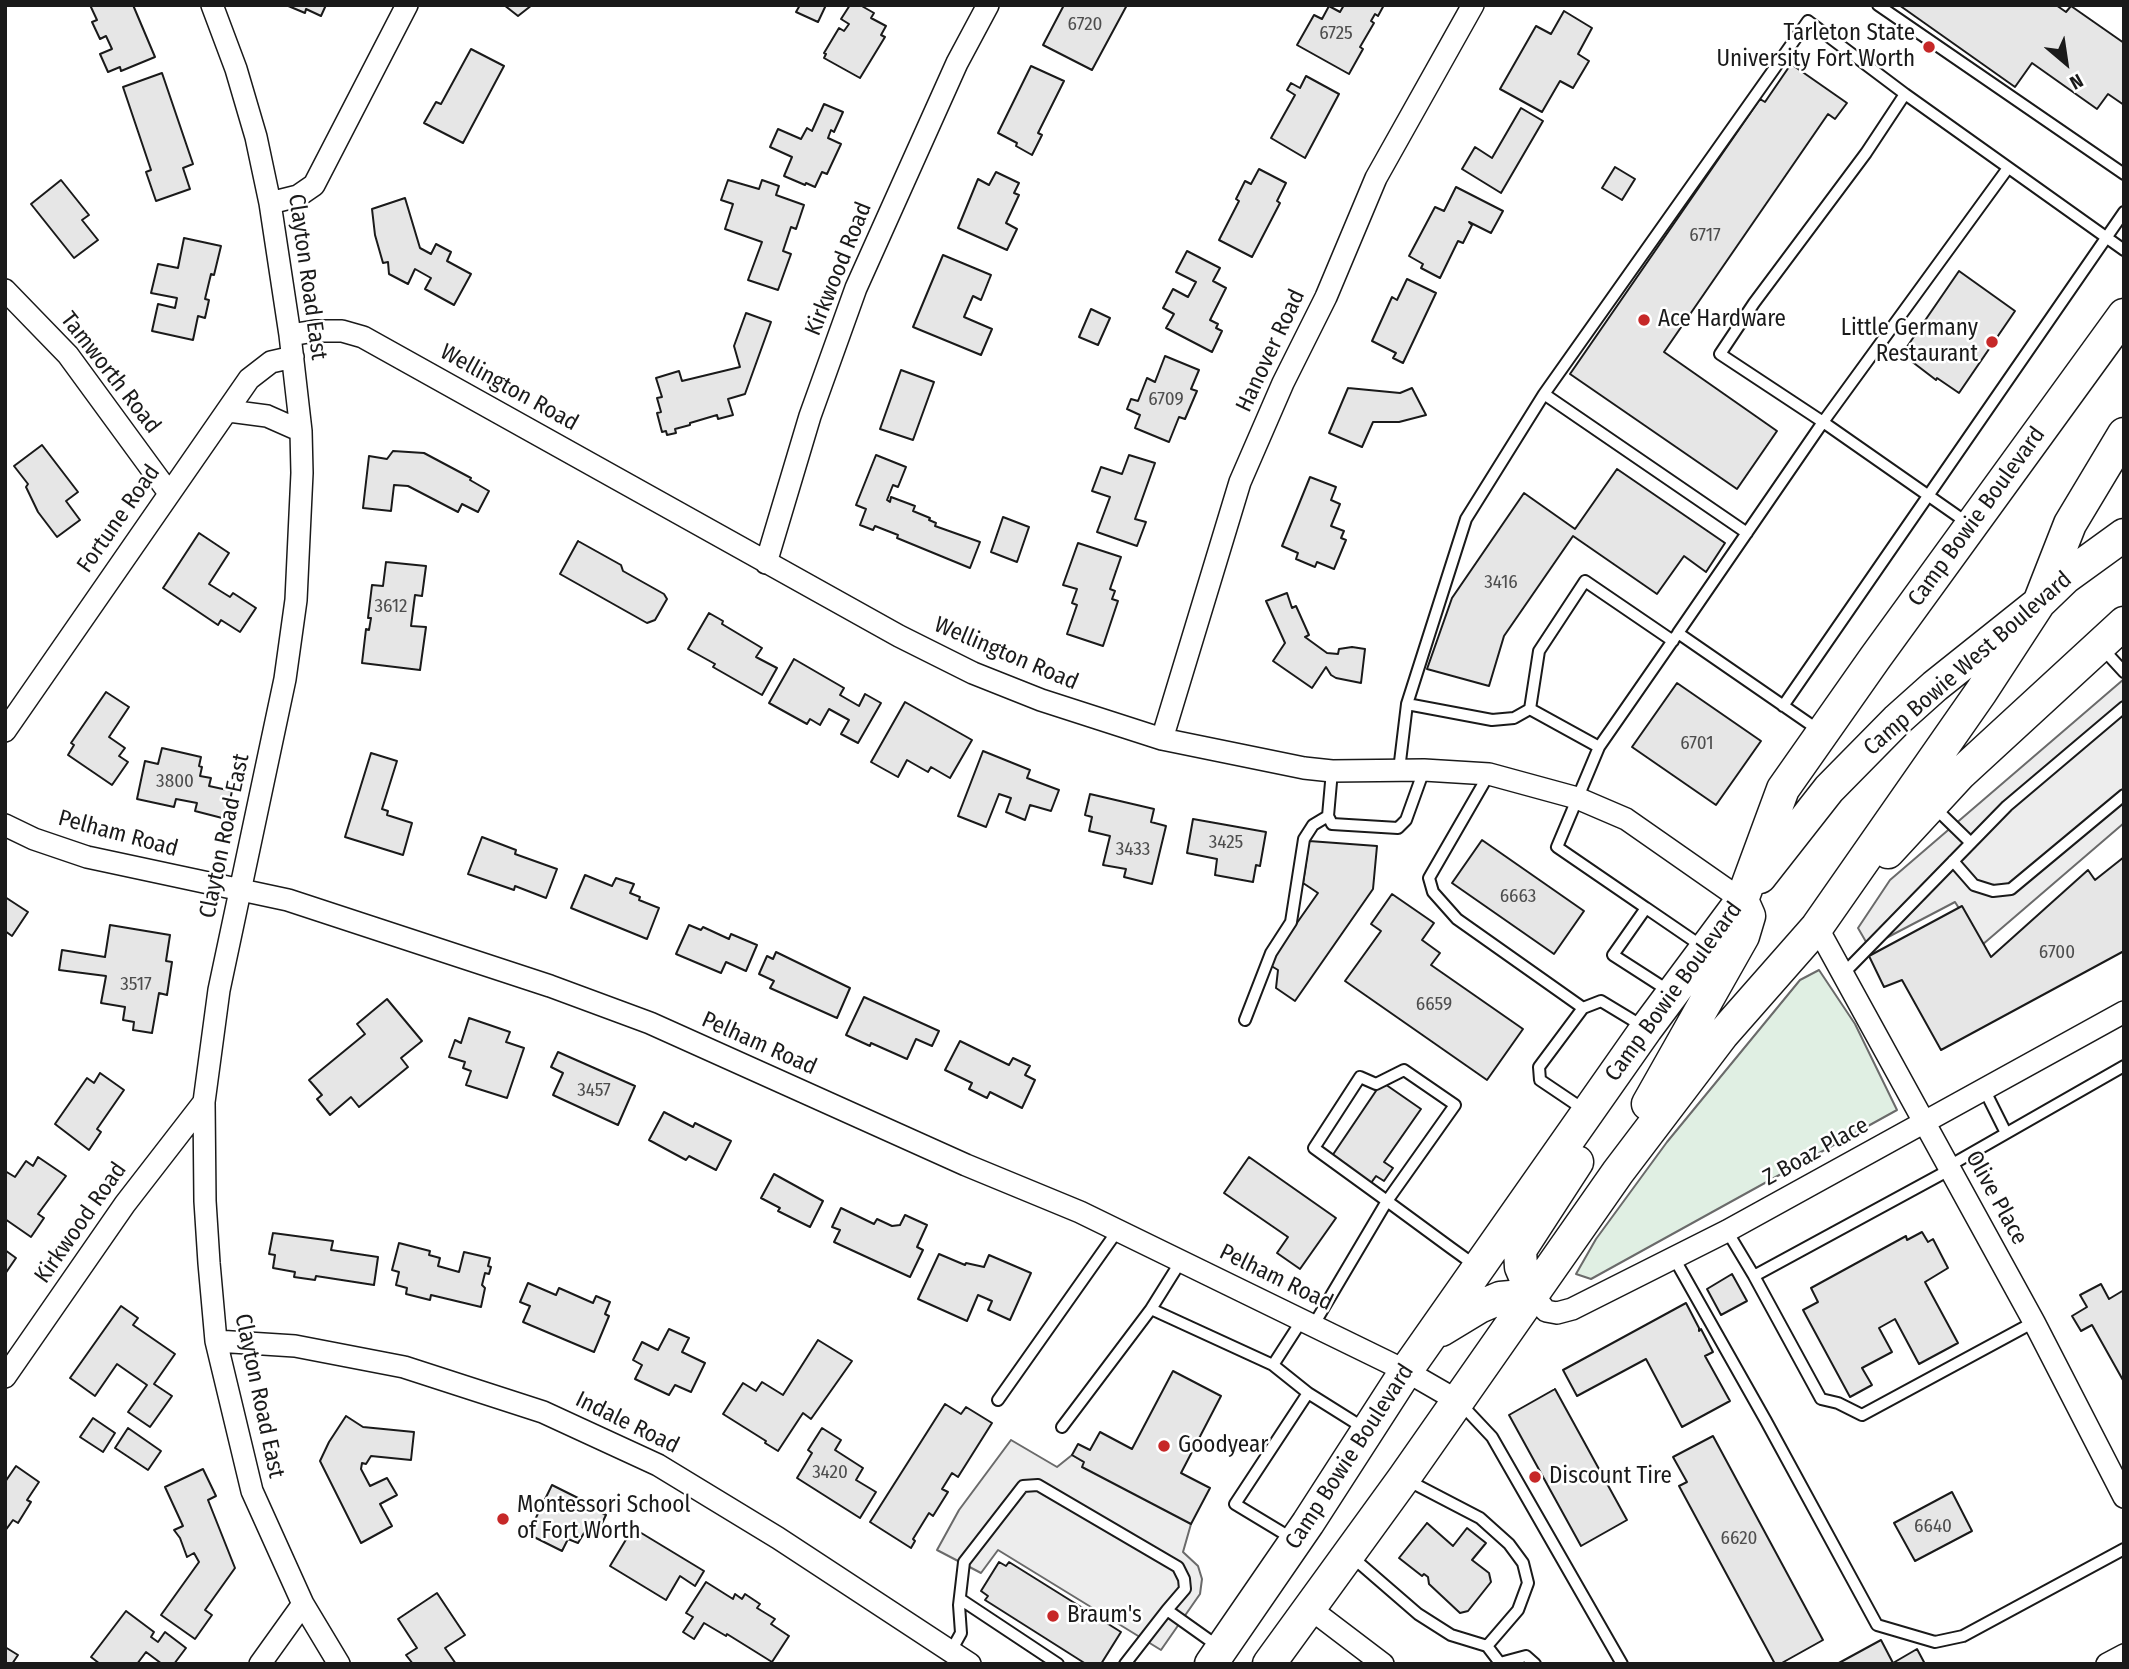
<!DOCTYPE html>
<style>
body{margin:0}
#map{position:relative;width:2129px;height:1669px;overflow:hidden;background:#fff;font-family:"Fira Sans Condensed",sans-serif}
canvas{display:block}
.frame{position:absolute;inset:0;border:7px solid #1a1a1a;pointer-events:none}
.north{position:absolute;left:2031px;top:28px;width:70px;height:70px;-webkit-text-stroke:5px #fff;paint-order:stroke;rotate:151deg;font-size:19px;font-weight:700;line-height:28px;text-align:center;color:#1a1a1a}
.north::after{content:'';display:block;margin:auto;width:24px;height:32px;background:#1a1a1a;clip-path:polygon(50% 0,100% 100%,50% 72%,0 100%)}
</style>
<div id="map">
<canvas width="2129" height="1669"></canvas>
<div class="frame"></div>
<div class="north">N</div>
</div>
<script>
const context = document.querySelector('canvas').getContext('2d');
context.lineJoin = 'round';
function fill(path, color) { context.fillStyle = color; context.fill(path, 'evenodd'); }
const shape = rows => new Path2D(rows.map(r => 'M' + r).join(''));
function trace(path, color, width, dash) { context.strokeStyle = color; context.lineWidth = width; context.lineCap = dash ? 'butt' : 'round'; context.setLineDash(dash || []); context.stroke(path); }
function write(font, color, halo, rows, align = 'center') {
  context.font = font + ' "Fira Sans Condensed",sans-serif'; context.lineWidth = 5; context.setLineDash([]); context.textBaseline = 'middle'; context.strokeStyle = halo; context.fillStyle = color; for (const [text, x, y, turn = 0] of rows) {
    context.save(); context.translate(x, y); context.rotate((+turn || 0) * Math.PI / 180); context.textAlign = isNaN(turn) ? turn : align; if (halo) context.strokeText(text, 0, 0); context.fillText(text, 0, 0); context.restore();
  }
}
const green = shape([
 [1819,970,1855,1024,1897,1110,1591,1279,1576,1274,1596,1239,1667,1142,1800,980,1819,970]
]);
const parking = shape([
 [2124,679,2124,823,1982,945,1955,902,1869,947,1858,928,1890,880,2124,679],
 [1011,1440,1057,1467,1072,1455,1191,1524,1183,1552,1198,1566,1202,1579,1200,1594,1161,1650,998,1550,981,1573,937,1550,959,1510,1011,1440]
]);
const building = shape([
 [90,5,133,5,155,57,121,71,120,67,108,72,100,54,112,49,106,36,100,39,92,22,97,20,90,5],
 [286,5,326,5,321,16,306,9,305,13,286,5],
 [504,5,532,5,518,16,504,5],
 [800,5,826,5,818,22,796,12,800,5],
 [850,5,860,5,874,13,871,18,886,26,881,35,885,37,860,78,824,58,826,54,824,53,839,28,844,31,849,24,841,19,850,5],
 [1064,5,1127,5,1092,70,1043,45,1064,5],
 [1344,5,1384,5,1378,16,1375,14,1371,21,1374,23,1360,47,1363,49,1349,74,1297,45,1314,15,1322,19,1329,6,1340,12,1344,5],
 [1899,5,2056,5,2066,12,2071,6,2124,43,2124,105,2108,94,2097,109,2032,63,2015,87,1899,5],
 [1564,11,1592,28,1578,54,1589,61,1573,88,1560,81,1542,112,1500,89,1536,26,1551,34,1564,11],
 [471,49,504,66,463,143,424,123,436,102,441,104,471,49],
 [1791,64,1847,103,1835,119,1828,114,1664,352,1777,431,1737,489,1570,374,1760,99,1765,102,1791,64],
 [1031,66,1064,81,1038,133,1042,135,1032,155,1016,146,1017,143,998,133,1031,66],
 [162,73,193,164,183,168,190,189,156,201,146,172,151,170,123,87,162,73],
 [1306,76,1339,94,1305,158,1271,138,1295,95,1287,90,1291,83,1300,88,1306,76],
 [824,104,843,112,834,132,831,130,828,138,841,144,827,174,822,172,815,187,806,183,805,185,784,176,792,157,770,147,778,129,801,139,807,128,812,131,824,104],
 [1521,108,1543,121,1501,193,1462,169,1475,147,1492,158,1521,108],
 [1615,167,1635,179,1622,200,1602,188,1615,167],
 [1259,169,1286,183,1277,201,1280,203,1252,257,1219,240,1239,201,1236,199,1245,181,1251,184,1259,169],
 [996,172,1019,183,1014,193,1019,195,1006,223,1017,229,1007,250,958,228,978,179,989,185,996,172],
 [61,180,89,215,82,220,98,240,74,258,31,204,61,180],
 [728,180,759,189,762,180,779,186,776,195,804,205,796,229,791,227,783,251,791,254,778,290,748,280,762,242,725,229,733,204,721,200,728,180],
 [1456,187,1503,211,1491,233,1469,222,1472,225,1463,243,1458,241,1440,278,1421,268,1423,264,1409,256,1435,207,1444,211,1456,187],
 [405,198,420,248,431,254,436,244,451,252,447,261,471,274,454,305,425,289,431,278,415,269,408,284,389,274,388,262,383,263,375,235,372,209,405,198],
 [184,238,221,246,214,275,211,274,205,299,209,300,205,318,198,316,193,340,152,331,158,304,175,308,177,298,151,293,158,264,178,268,184,238],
 [1187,251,1220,268,1213,281,1226,288,1210,320,1218,324,1216,328,1222,331,1212,352,1166,328,1174,314,1163,308,1173,289,1188,297,1196,282,1176,272,1187,251],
 [943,255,991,275,981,300,973,296,964,317,992,329,981,355,913,327,943,255],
 [1959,271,2015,311,1959,393,1937,378,1936,380,1902,354,1959,271],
 [1407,279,1436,293,1403,363,1393,358,1396,353,1372,341,1392,297,1397,300,1407,279],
 [1091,309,1110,318,1098,345,1079,337,1091,309],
 [746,313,771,322,745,394,728,399,733,415,718,419,717,415,690,423,690,425,675,429,676,433,667,435,666,431,662,432,657,413,661,412,657,398,662,397,656,378,679,371,682,381,740,367,734,346,746,313],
 [1165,356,1199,370,1191,389,1197,391,1185,419,1179,417,1169,442,1135,428,1140,415,1127,409,1131,399,1138,401,1147,378,1155,382,1165,356],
 [901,370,934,382,913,440,880,429,901,370],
 [1348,388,1400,393,1412,388,1426,415,1399,422,1373,422,1362,447,1329,433,1348,388],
 [42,445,78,492,66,501,80,520,57,537,38,512,26,487,28,484,14,466,42,445],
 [393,451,424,453,471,478,470,480,489,491,478,512,462,504,458,512,408,486,394,485,391,511,363,508,369,456,387,459,393,451],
 [876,455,906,467,898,487,893,485,887,500,890,502,891,497,915,506,913,511,930,518,929,520,936,523,935,526,980,542,970,568,897,538,898,535,875,526,873,530,860,525,866,509,856,505,876,455],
 [1129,455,1155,463,1135,519,1146,522,1137,546,1097,532,1110,497,1092,491,1101,467,1122,474,1129,455],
 [1617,469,1725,543,1706,572,1684,556,1657,594,1573,536,1504,636,1489,686,1427,669,1452,598,1524,493,1575,529,1617,469],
 [1310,477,1336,487,1331,500,1340,504,1331,526,1344,531,1341,538,1346,540,1334,569,1317,562,1315,567,1296,559,1298,553,1282,546,1310,477],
 [1003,517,1029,527,1017,562,991,552,1003,517],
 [199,533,229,553,209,584,230,597,233,593,256,608,240,632,221,620,218,625,163,588,199,533],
 [578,541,621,565,623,571,664,594,667,599,655,620,647,623,560,574,578,541],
 [1078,543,1121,557,1110,589,1115,591,1112,599,1118,601,1103,646,1067,634,1077,605,1072,603,1077,589,1063,585,1078,543],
 [386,562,426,566,422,596,415,595,411,626,426,627,420,670,362,663,366,629,369,630,371,618,368,618,372,585,383,586,386,562],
 [1287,593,1292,608,1296,606,1309,635,1305,637,1327,653,1338,654,1339,649,1352,647,1365,649,1361,683,1336,678,1331,675,1326,667,1312,688,1273,661,1285,643,1266,601,1287,593],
 [709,613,723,621,722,624,762,648,756,657,777,668,762,695,713,667,715,664,688,649,709,613],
 [794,659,844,688,840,695,859,706,865,694,881,703,858,743,841,734,849,720,829,709,820,725,810,719,807,724,769,703,794,659],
 [1677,683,1761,741,1716,805,1632,747,1677,683],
 [106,692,129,707,109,737,125,748,119,756,128,762,112,785,68,755,74,745,71,743,106,692],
 [905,702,972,740,950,778,931,767,928,772,907,760,898,777,871,762,905,702],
 [162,748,201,757,199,766,202,767,200,776,211,778,209,786,232,791,226,819,195,811,197,803,176,799,174,807,137,799,145,761,158,764,162,748],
 [983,751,1030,770,1027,778,1059,790,1051,811,1030,805,1025,820,1006,812,1011,798,999,794,986,827,958,816,983,751],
 [371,753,397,761,382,809,388,811,387,815,412,823,403,855,345,837,371,753],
 [1090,794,1154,809,1151,822,1166,826,1152,884,1124,877,1126,869,1103,865,1110,836,1089,831,1092,817,1085,815,1090,794],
 [1193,819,1266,832,1260,866,1256,865,1253,882,1215,875,1217,859,1187,853,1193,819],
 [482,837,516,850,515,854,557,869,546,898,515,886,514,890,468,874,482,837],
 [1482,840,1584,911,1554,954,1452,883,1482,840],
 [1309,841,1377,846,1373,889,1295,1001,1276,988,1278,970,1268,964,1318,893,1303,883,1309,841],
 [2124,857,2124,951,1941,1050,1902,980,1884,987,1869,956,1962,906,1991,957,2088,870,2095,880,2124,857],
 [585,875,612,886,616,878,634,884,630,893,640,897,639,900,659,908,647,939,571,908,585,875],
 [1392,894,1434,923,1422,940,1440,953,1431,965,1523,1029,1487,1080,1345,981,1381,931,1371,924,1392,894],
 [5,897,28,912,12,936,5,931,5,897],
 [110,925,170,935,166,961,172,962,167,995,159,993,152,1033,133,1030,134,1022,123,1020,125,1007,101,1003,106,976,59,970,62,950,105,957,110,925],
 [689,925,701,930,703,927,729,939,731,934,757,945,746,971,726,962,721,973,676,954,689,925],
 [776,952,850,988,837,1018,770,988,774,981,759,974,767,956,773,959,776,952],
 [864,997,939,1031,932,1046,916,1039,907,1059,871,1043,870,1046,846,1035,864,997],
 [387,999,422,1041,401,1058,408,1067,359,1107,351,1097,330,1115,317,1099,322,1095,309,1080,365,1034,357,1024,387,999],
 [469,1018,510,1032,506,1042,524,1048,507,1098,466,1085,471,1071,463,1068,465,1062,449,1057,455,1040,461,1043,469,1018],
 [960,1041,1009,1065,1013,1058,1030,1066,1025,1075,1035,1080,1022,1108,990,1092,987,1098,969,1089,972,1083,945,1070,960,1041],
 [558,1052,635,1086,618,1125,553,1095,563,1073,551,1067,558,1052],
 [100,1073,124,1090,97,1129,101,1132,89,1150,55,1124,87,1078,94,1083,100,1073],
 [1382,1082,1421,1109,1384,1162,1393,1168,1384,1181,1376,1176,1371,1183,1332,1156,1382,1082],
 [664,1112,693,1127,695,1123,731,1141,716,1170,689,1156,686,1160,649,1140,664,1112],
 [38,1157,66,1176,38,1214,44,1218,31,1237,5,1219,5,1171,15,1177,26,1161,33,1166,38,1157],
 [1249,1157,1336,1218,1300,1269,1277,1253,1288,1237,1224,1193,1249,1157],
 [774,1174,823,1201,810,1227,778,1211,780,1208,761,1198,774,1174],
 [841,1208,874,1224,877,1219,892,1226,900,1225,905,1215,927,1225,917,1247,923,1250,910,1277,834,1242,840,1230,832,1227,841,1208],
 [1922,1232,1928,1242,1933,1239,1948,1268,1925,1282,1958,1343,1919,1364,1895,1319,1879,1328,1892,1352,1862,1368,1872,1385,1850,1397,1803,1310,1818,1302,1811,1288,1906,1236,1907,1240,1922,1232],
 [273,1233,333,1241,331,1250,378,1257,374,1285,316,1276,315,1280,294,1277,295,1272,273,1268,275,1255,269,1254,273,1233],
 [399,1243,430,1251,429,1255,440,1258,438,1266,459,1272,464,1252,490,1258,488,1266,491,1267,489,1274,485,1273,482,1285,485,1288,481,1307,431,1295,430,1300,406,1294,407,1288,396,1285,399,1272,392,1270,399,1243],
 [5,1250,16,1258,5,1274,5,1250],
 [939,1254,965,1265,966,1263,984,1267,989,1255,1031,1273,1010,1320,988,1310,992,1301,978,1295,967,1321,918,1299,939,1254],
 [1732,1274,1747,1301,1721,1315,1707,1289,1732,1274],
 [528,1283,556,1295,559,1288,593,1303,596,1296,610,1302,605,1314,609,1316,594,1352,523,1322,530,1306,520,1302,528,1283],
 [2101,1284,2109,1299,2124,1290,2124,1382,2092,1325,2081,1331,2072,1316,2087,1307,2080,1295,2101,1284],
 [1686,1303,1699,1328,1699,1331,1701,1329,1713,1352,1705,1356,1730,1401,1682,1427,1646,1359,1577,1396,1563,1370,1686,1303],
 [121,1306,138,1318,133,1325,175,1354,154,1384,172,1396,150,1427,128,1412,147,1385,117,1364,95,1396,70,1378,121,1306],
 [669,1329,689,1338,682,1352,705,1363,691,1392,675,1385,669,1395,635,1379,642,1365,633,1360,642,1342,658,1350,669,1329],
 [818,1340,852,1361,811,1419,803,1413,778,1451,765,1443,766,1441,723,1414,743,1383,756,1391,762,1382,783,1395,818,1340],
 [1173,1371,1221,1396,1181,1473,1210,1488,1191,1524,1082,1467,1084,1462,1072,1455,1078,1444,1090,1450,1100,1432,1132,1449,1173,1371],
 [1555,1389,1627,1520,1581,1546,1509,1415,1555,1389],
 [945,1404,961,1414,966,1407,992,1423,958,1477,952,1473,942,1489,948,1492,933,1516,929,1513,913,1539,915,1541,911,1548,870,1522,945,1404],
 [346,1416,363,1427,414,1432,411,1460,371,1456,366,1464,362,1463,361,1469,370,1486,387,1478,397,1495,380,1504,392,1526,361,1543,320,1461,329,1442,346,1416],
 [93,1418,115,1433,103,1452,80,1437,93,1418],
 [128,1428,161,1451,148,1470,115,1448,128,1428],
 [822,1428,841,1440,835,1450,863,1468,856,1480,876,1492,860,1518,797,1478,812,1453,808,1450,822,1428],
 [1713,1436,1823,1640,1780,1664,1775,1664,1679,1486,1687,1482,1673,1457,1713,1436],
 [16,1466,39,1482,27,1500,31,1502,18,1523,13,1520,5,1531,5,1482,16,1466],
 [203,1469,216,1496,208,1500,235,1568,205,1610,212,1615,195,1639,161,1615,199,1562,194,1553,187,1557,180,1538,174,1530,183,1526,165,1487,203,1469],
 [552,1485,594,1506,593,1509,606,1515,595,1538,584,1533,578,1543,568,1539,562,1551,528,1534,552,1485],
 [1952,1492,1972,1531,1915,1561,1894,1523,1952,1492],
 [1427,1523,1453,1546,1467,1528,1486,1543,1472,1560,1489,1573,1491,1582,1468,1611,1460,1613,1429,1584,1428,1577,1424,1574,1422,1576,1399,1558,1427,1523],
 [633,1528,704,1571,695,1586,680,1576,666,1600,610,1566,633,1528],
 [999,1562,1006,1566,1009,1562,1121,1632,1101,1664,1086,1664,985,1600,988,1596,981,1591,999,1562],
 [706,1582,733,1599,735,1594,742,1599,745,1594,760,1604,757,1608,775,1619,771,1624,789,1636,772,1662,727,1634,726,1636,704,1623,694,1639,683,1632,693,1617,686,1613,706,1582],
 [437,1593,465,1635,445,1648,456,1664,413,1664,406,1655,417,1648,398,1619,437,1593],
 [126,1611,154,1632,151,1637,158,1642,165,1632,186,1648,174,1664,162,1664,146,1652,137,1664,100,1664,91,1657,126,1611],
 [1881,1640,1893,1663,1917,1649,1925,1664,1837,1664,1881,1640],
 [5,1647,18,1655,12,1664,5,1664,5,1647]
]);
const service = shape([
 [1878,5,2124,174],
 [1544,394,1808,21,1905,94],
 [1969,524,1823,422,1720,354,1754,303,1866,153,1905,94,2124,250],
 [2102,648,2124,672],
 [1407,704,1466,519,1544,394,1747,533],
 [1783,706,2124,212],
 [1530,709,1599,747],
 [1820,731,1678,633,1823,422,2008,168],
 [1399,770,1407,704,1492,720,1514,718,1530,709,1539,651,1585,581,1673,641],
 [1332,771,1328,816,1332,824,1398,828,1406,820,1424,770],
 [1489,774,1429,878,1433,892,1457,919,1583,1008],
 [1933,806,1971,843],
 [1953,861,1974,885,1993,891,2011,889,2124,795],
 [1646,908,1557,847,1599,747,1676,636],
 [1843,974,2007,806,2124,707],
 [1669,991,1613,955,1646,908,1703,947],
 [1245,1020,1271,953,1291,922,1304,839,1313,825,1328,816],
 [1984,1089,2006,1133],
 [1586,1111,1540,1080,1539,1067,1583,1008,1601,1001,1644,1027],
 [1949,1166,2124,1066],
 [1727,1231,1754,1276,1951,1169],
 [1674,1258,1766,1421,1877,1625,1935,1642,1963,1636,2124,1549],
 [1754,1276,1821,1399,1838,1403,1862,1415,2034,1322],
 [1151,1309,1181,1261],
 [1313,1326,1387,1201,1455,1105,1404,1070,1376,1084,1360,1077,1314,1148,1387,1201,1451,1248,1476,1266],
 [1273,1365,1302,1320],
 [998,1400,1118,1230],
 [1460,1403,1492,1437,1622,1664],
 [1062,1427,1151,1309,1273,1365,1308,1393],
 [1407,1480,1480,1518,1509,1544,1523,1563,1528,1583,1518,1610,1487,1646],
 [1293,1539,1235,1504,1308,1393,1367,1430],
 [1351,1556,1418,1614,1451,1635,1487,1646,1500,1663,1526,1656,1535,1664],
 [960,1599,1058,1664],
 [951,1651,961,1633,959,1605,964,1562,1023,1486,1038,1485,1178,1567,1184,1579,1185,1589,1167,1610,1219,1647],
 [1125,1664,1167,1610]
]);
const minor = shape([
 [212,5,236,69,256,137,270,203,290,335,301,431,302,473,296,600,285,679,219,990,204,1102,205,1201,209,1263,216,1341,252,1491,303,1604,339,1664],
 [270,203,298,196,314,185,407,5],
 [5,290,68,355,169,493],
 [290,335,315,331,342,331,363,337,899,636,973,673,1041,700,1162,739,1304,768,1332,771,1424,770,1489,774,1577,798,1626,819,1742,900],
 [229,411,267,416,301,431],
 [766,563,810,416,856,288,957,63,988,5],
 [5,731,249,379,271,362,293,357],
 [1162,739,1240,482,1283,383,1326,297,1376,178,1473,5],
 [5,825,34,839,87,857,288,900,550,986,650,1023,966,1165,1080,1212,1406,1371,1458,1401],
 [1817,927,2034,1322,2124,1497],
 [1533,1295,1546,1311,1557,1313,1572,1309,1727,1231,2124,1012],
 [216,1341,295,1346,404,1367,543,1412,658,1465,778,1538,970,1664],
 [5,1377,125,1204,204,1102],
 [1308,1607,1383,1664],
 [260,1664,303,1604],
 [2107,1664,2124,1655]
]);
const primary = shape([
 [1888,852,1960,774,2124,623],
 [1760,877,1829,789,1897,720,1935,686,2039,603,2066,577,2124,535],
 [1648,1104,1743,936,1749,916,1742,900],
 [1441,1330,1479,1307,1500,1298,1533,1295,1521,1267,1520,1250,1577,1162],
 [1211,1664,1308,1523,1406,1371,1646,1029,1742,900,1783,789,1875,658,2124,315],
 [1269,1664,1404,1478,1618,1172,1722,1035,1817,927,1981,692,2039,603,2070,524,2124,434]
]);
const markers = [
 [1929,47,7,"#c62828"],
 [1644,320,7,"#c62828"],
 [1992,342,7,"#c62828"],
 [1164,1446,7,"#c62828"],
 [1535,1477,7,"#c62828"],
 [503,1519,7,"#c62828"],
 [1053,1616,7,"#c62828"]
];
const numberNames = [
 ["6720",1085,25],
 ["6725",1336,34],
 ["6717",1705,236],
 ["6709",1166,400],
 ["3416",1501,583],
 ["3612",391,607],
 ["6701",1697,744],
 ["3800",175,782],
 ["3425",1226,843],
 ["3433",1133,850],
 ["6663",1518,897],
 ["6700",2057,953],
 ["3517",136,985],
 ["6659",1434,1005],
 ["3457",594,1091],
 ["3420",830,1473],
 ["6640",1933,1527],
 ["6620",1739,1539]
];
const poiNames = [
 ["Tarleton State",1915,34,"right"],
 ["University Fort Worth",1915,60,"right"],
 ["Ace Hardware",1658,320],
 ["Little Germany",1978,329,"right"],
 ["Restaurant",1978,355,"right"],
 ["Goodyear",1178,1446],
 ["Discount Tire",1549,1477],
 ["Montessori School",517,1506],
 ["of Fort Worth",517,1532],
 ["Braum's",1067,1616]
];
const streetNames = [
 ["Kirkwood Road",839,269,-68],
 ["Clayton Road East",307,277,82],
 ["Hanover Road",1271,351,-65],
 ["Tamworth Road",110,373,52],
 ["Wellington Road",509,388,29],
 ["Camp Bowie Boulevard",1977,517,-54],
 ["Fortune Road",119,519,-55],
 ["Wellington Road",1006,654,23],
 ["Camp Bowie West Boulevard",1968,664,-41],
 ["Pelham Road",118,834,15],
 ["Clayton Road East",225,836,-78],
 ["Camp Bowie Boulevard",1674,992,-54],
 ["Pelham Road",759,1044,24],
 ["Z Boaz Place",1816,1152,-29],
 ["Olive Place",1996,1198,61],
 ["Kirkwood Road",81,1223,-55],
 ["Pelham Road",1276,1278,26],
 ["Clayton Road East",259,1396,78],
 ["Indale Road",627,1423,26],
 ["Camp Bowie Boulevard",1350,1457,-57]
];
fill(green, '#e0efe3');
trace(green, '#6a6a6a', 2);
fill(parking, '#ededed');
trace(parking, '#6a6a6a', 2);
fill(building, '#e6e6e6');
trace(building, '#1a1a1a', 2);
trace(service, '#1a1a1a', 14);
trace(minor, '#1a1a1a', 24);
trace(primary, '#1a1a1a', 35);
trace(service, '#fff', 10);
trace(minor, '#fff', 21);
trace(primary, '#fff', 32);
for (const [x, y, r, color] of markers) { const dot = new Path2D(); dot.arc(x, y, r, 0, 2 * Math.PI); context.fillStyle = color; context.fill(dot); trace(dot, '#fff', 2.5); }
write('19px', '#4d4d4d', null, numberNames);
write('23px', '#1a1a1a', '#fff', poiNames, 'left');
write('23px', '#1a1a1a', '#fff', streetNames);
</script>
